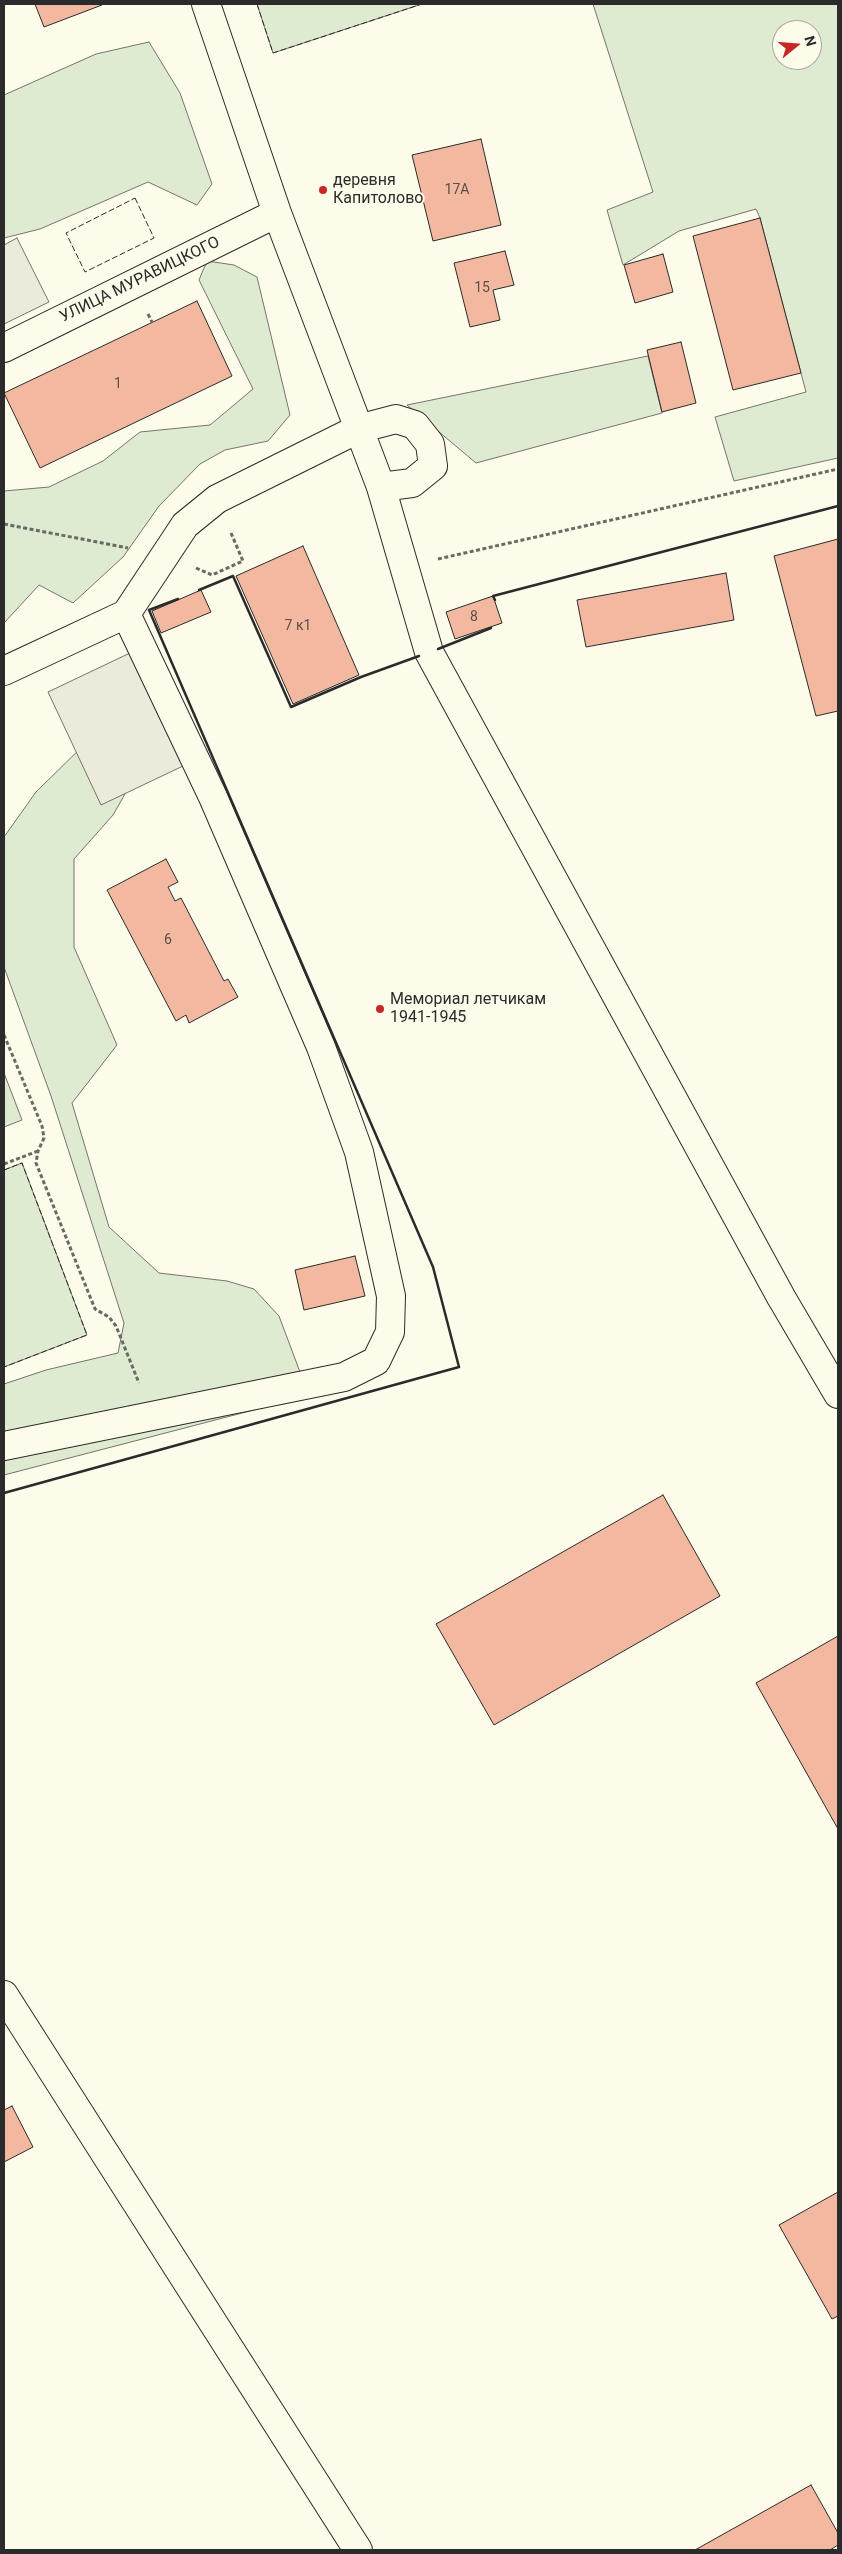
<!DOCTYPE html>
<meta charset="utf-8">
<style>
body{margin:0}
#map{position:relative;width:842px;height:2554px;overflow:hidden;background:#fdfbea;font-family:Roboto,sans-serif}
canvas{display:block}
.frame{position:absolute;inset:0;border:5px solid #2b2b2b;pointer-events:none}
.north{position:absolute;left:772px;top:20px;width:50px;height:50px;box-sizing:border-box;background:#fdfbea;border:1px solid #a9a89e;border-radius:50%;rotate:73deg;font-size:14px;font-weight:700;line-height:20px;text-align:center;color:#2b2b2b}
.north::after{content:'';display:block;margin:auto;width:18px;height:22px;background:#c62828;clip-path:polygon(50% 0,100% 100%,50% 72%,0 100%)}
</style>
<div id="map">
<canvas width="842" height="2554"></canvas>
<div class="frame"></div>
<div class="north">N</div>
</div>
<script>
const context = document.querySelector('canvas').getContext('2d');
context.lineJoin = 'round';
function fill(path, color) { context.fillStyle = color; context.fill(path, 'evenodd'); }
const shape = rows => new Path2D(rows.map(r => 'M' + r).join(''));
function trace(path, color, width, dash) { context.strokeStyle = color; context.lineWidth = width; context.lineCap = dash ? 'butt' : 'round'; context.setLineDash(dash || []); context.stroke(path); }
function write(font, color, halo, rows, align = 'center') {
  context.font = font + ' Roboto,sans-serif'; context.lineWidth = 4; context.setLineDash([]); context.textBaseline = 'middle'; context.strokeStyle = halo; context.fillStyle = color; for (const [text, x, y, turn = 0] of rows) {
    context.save(); context.translate(x, y); context.rotate((+turn || 0) * Math.PI / 180); context.textAlign = isNaN(turn) ? turn : align; if (halo) context.strokeText(text, 0, 0); context.fillText(text, 0, 0); context.restore();
  }
}
const green = shape([
 [257,4,422,4,273,53,257,4],
 [593,4,838,4,838,458,734,481,715,417,806,392,760,218,756,209,679,231,623,265,607,210,653,192,593,4],
 [782,30,812,30,812,60,782,60,782,30],
 [149,42,180,93,212,184,197,205,148,182,40,229,4,238,4,95,96,54,149,42],
 [207,261,234,265,257,277,290,415,268,441,225,450,200,464,159,506,123,557,73,603,39,585,4,623,4,491,49,487,103,461,140,432,210,425,253,389,199,280,207,261],
 [648,356,662,413,476,463,407,405,648,356],
 [92,737,141,766,113,815,74,859,74,947,117,1045,72,1103,109,1227,159,1273,227,1281,254,1289,279,1316,300,1372,319,1393,4,1475,4,1384,46,1370,118,1353,124,1323,51,1096,4,967,4,837,36,792,92,737],
 [4,1073,22,1120,4,1127,4,1073],
 [22,1163,87,1335,4,1367,4,1170,22,1163]
]);
const parking = shape([
 [17,238,49,302,4,324,4,245,17,238],
 [130,653,183,766,101,805,48,692,130,653]
]);
const building = shape([
 [35,4,101,4,102,5,44,27,35,4],
 [481,139,501,225,433,241,412,155,481,139],
 [760,218,801,373,733,390,693,236,760,218],
 [505,251,514,285,493,290,500,320,470,327,454,263,505,251],
 [663,254,673,292,635,303,624,265,663,254],
 [197,301,232,376,40,468,4,393,197,301],
 [681,342,696,403,662,412,647,350,681,342],
 [838,539,838,711,816,716,774,556,838,539],
 [303,546,359,675,293,704,236,576,303,546],
 [726,573,734,620,586,647,577,600,726,573],
 [201,590,211,612,161,633,152,611,201,590],
 [493,596,502,623,455,639,446,612,493,596],
 [166,859,178,882,168,887,175,901,181,898,224,981,228,979,238,997,189,1023,186,1015,176,1021,107,890,166,859],
 [355,1256,365,1296,304,1310,295,1270,355,1256],
 [663,1495,720,1596,494,1725,436,1624,663,1495],
 [838,1636,838,1829,756,1683,838,1636],
 [12,2106,33,2147,4,2162,4,2110,12,2106],
 [838,2192,838,2316,832,2319,779,2225,838,2192],
 [811,2485,838,2533,838,2545,830,2550,695,2550,811,2485]
]);
const path = shape([
 [148,314,152,322],
 [4,524,128,548],
 [438,559,838,469],
 [196,568,212,575,243,561,231,533],
 [4,1035,42,1126,44,1138,38,1151,36,1163,95,1309,109,1317,116,1326,139,1383],
 [4,1164,38,1151]
]);
const minor = shape([
 [206,4,277,213,381,487,429,652,781,1297,838,1394],
 [4,348,277,213],
 [4,671,126,614,185,525,217,499,358,429,396,419,415,425,430,444,433,466,412,483,381,487],
 [4,1446,344,1377,376,1361,390,1332,391,1296,359,1152,321,1047,213,797,126,614],
 [4,1995,358,2550]
]);
const fence = shape([
 [257,4,273,53,422,4],
 [135,198,154,238,85,272,66,233,135,198],
 [4,1170,22,1163,87,1335,4,1367]
]);
const wall = shape([
 [199,590,233,576,291,707,361,677,419,656],
 [495,600,493,596,838,506],
 [438,649,491,628],
 [4,1493,459,1367,433,1267,149,610,178,599]
]);
const markers = [
 [323,190,5,"#c62828"],
 [380,1009,5,"#c62828"]
];
const numberNames = [
 ["17А",457,190],
 ["15",482,288],
 ["1",118,384],
 ["8",474,617],
 ["7 к1",298,626],
 ["6",168,940]
];
const poiNames = [
 ["деревня",333,181],
 ["Капитолово",333,199],
 ["Мемориал летчикам",390,1000],
 ["1941-1945",390,1018]
];
const streetNames = [
 ["УЛИЦА МУРАВИЦКОГО",140,280,-26]
];
fill(green, '#deebd1');
trace(green, '#74746e', 1);
fill(parking, '#eceadb');
trace(parking, '#74746e', 1);
fill(building, '#f2b8a0');
trace(building, '#2b2b2b', 1);
trace(minor, '#2b2b2b', 30);
trace(path, '#6a6964', 3, [4, 2.5]);
trace(minor, '#fdfbea', 28);
trace(fence, '#2b2b2b', 1, [6, 2.5]);
trace(wall, '#2b2b2b', 2.5);
for (const [x, y, r, color] of markers) { const dot = new Path2D(); dot.arc(x, y, r, 0, 2 * Math.PI); context.fillStyle = color; context.fill(dot); trace(dot, '#fdfbea', 2); }
write('14px', '#5d4e48', null, numberNames);
write('16px', '#2b2b2b', '#fdfbea', poiNames, 'left');
write('16px', '#2b2b2b', '#fdfbea', streetNames);
</script>
